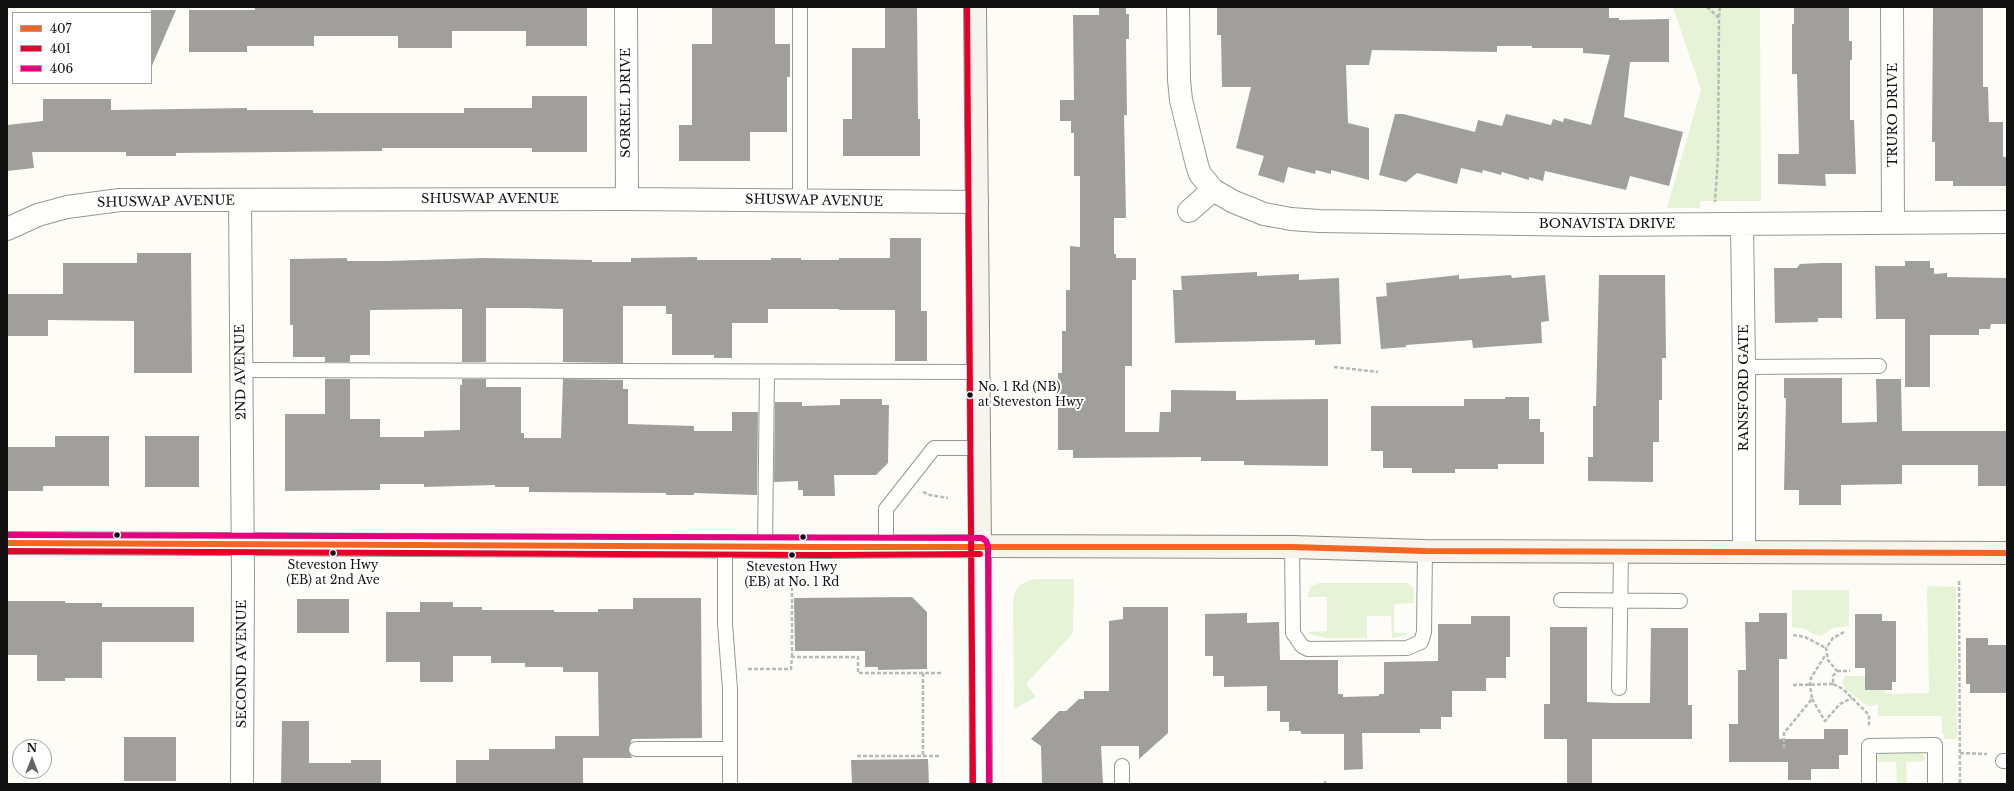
<!DOCTYPE html>
<style>
body{margin:0}
#map{position:relative;width:2014px;height:791px;overflow:hidden;background:#fdfcf7;font-family:"Libre Baskerville",serif}
canvas{display:block}
.frame{position:absolute;inset:0;border:8px solid #111;pointer-events:none}
.legend{position:absolute;left:12px;top:12px;width:140px;height:72px;box-sizing:border-box;background:#fff;border:1px solid #a0a0a0;margin:0;padding:5px 7px;list-style:none;font-size:12px;color:#111}
.legend li{display:flex;align-items:center;gap:8px;height:20px}
.legend b{width:20px;border:1px solid #a0a0a0}
.north{position:absolute;left:12px;top:739px;width:40px;height:40px;box-sizing:border-box;background:#fff;border:1px solid #a0a0a0;border-radius:50%;rotate:0deg;font-size:11px;font-weight:700;line-height:16px;text-align:center;color:#111}
.north::after{content:'';display:block;margin:auto;width:14px;height:18px;background:#646362;clip-path:polygon(50% 0,100% 100%,50% 72%,0 100%)}
</style>
<div id="map">
<canvas width="2014" height="791"></canvas>
<div class="frame"></div>
<ul class="legend">
<li><b style="height:5px;background:#f26522"></b>407</li>
<li><b style="height:5px;background:#e4002b"></b>401</li>
<li><b style="height:5px;background:#e5007d"></b>406</li>
</ul>
<div class="north">N</div>
</div>
<script>
const context = document.querySelector('canvas').getContext('2d');
context.lineJoin = 'round';
function fill(path, color) { context.fillStyle = color; context.fill(path, 'evenodd'); }
const shape = rows => new Path2D(rows.map(r => 'M' + r).join(''));
function trace(path, color, width, dash) { context.strokeStyle = color; context.lineWidth = width; context.lineCap = dash ? 'butt' : 'round'; context.setLineDash(dash || []); context.stroke(path); }
function write(font, color, halo, rows, align = 'center') {
  context.font = font + ' "Libre Baskerville",serif'; context.lineWidth = 4; context.setLineDash([]); context.textBaseline = 'middle'; context.strokeStyle = halo; context.fillStyle = color; for (const [text, x, y, turn = 0] of rows) {
    context.save(); context.translate(x, y); context.rotate((+turn || 0) * Math.PI / 180); context.textAlign = isNaN(turn) ? turn : align; if (halo) context.strokeText(text, 0, 0); context.fillText(text, 0, 0); context.restore();
  }
}
const green = shape([
 [1673,7,1760,7,1761,201,1700,201,1700,208,1667,208,1701,90],
 [1034,579,1074,579,1073,633,1026,684,1036,697,1014,709,1013,601,1015,592,1021,584],
 [1319,583,1408,583,1413,588,1414,603,1394,604,1394,633,1409,633,1404,636,1392,638,1391,616,1367,616,1367,638,1325,638,1310,634,1307,632,1327,631,1327,597,1307,597,1311,586],
 [1927,586,1956,587,1957,739,1944,739,1944,734,1942,733,1942,716,1878,716,1878,704,1869,706,1862,702,1845,688,1842,683,1845,676,1865,676,1865,690,1885,690,1885,694,1929,693],
 [1792,590,1849,590,1849,626,1833,628,1821,636,1813,634,1806,629,1792,627],
 [1921,753,1925,757,1924,761,1906,762,1907,784,1897,784,1896,762,1880,762,1876,760,1878,755,1881,754]
]);
const building = shape([
 [255,7,587,7,587,46,526,46,526,31,452,31,452,48,398,48,398,36,314,36,314,46,247,46,247,52,189,52,189,10,255,10],
 [712,7,775,7,775,44,790,44,790,77,787,77,787,132,750,132,750,161,679,161,679,125,692,125,692,44,712,44],
 [885,7,917,7,918,119,920,119,920,156,843,156,843,119,852,119,852,48,885,48],
 [1099,7,1126,7,1126,14,1129,14,1129,39,1126,39,1127,115,1124,115,1126,218,1114,218,1114,254,1116,254,1116,258,1136,258,1136,280,1132,280,1132,366,1125,366,1125,432,1159,432,1160,412,1171,412,1171,390,1236,391,1236,400,1328,399,1328,466,1244,465,1244,461,1201,461,1201,457,1073,458,1073,450,1058,450,1058,373,1062,373,1062,331,1066,331,1066,290,1070,290,1070,246,1080,247,1080,176,1074,176,1074,133,1071,133,1071,121,1060,121,1060,100,1074,100,1073,15,1099,15],
 [1217,7,1609,7,1609,18,1619,18,1619,20,1669,19,1669,62,1630,62,1624,117,1683,132,1669,186,1630,176,1626,190,1545,171,1543,181,1529,177,1529,180,1502,172,1501,175,1483,170,1482,173,1461,168,1457,184,1417,173,1406,182,1379,175,1395,114,1403,114,1475,132,1478,120,1502,126,1506,114,1551,125,1553,119,1563,122,1564,118,1591,125,1610,55,1583,53,1583,48,1532,48,1532,46,1497,46,1497,52,1372,50,1369,65,1346,65,1348,123,1369,128,1369,180,1331,170,1331,174,1316,170,1315,174,1288,167,1284,183,1258,175,1264,156,1236,148,1251,87,1222,87,1221,35,1217,35],
 [1794,7,1849,7,1849,41,1852,41,1852,60,1850,60,1850,120,1854,120,1856,174,1825,174,1826,186,1778,184,1778,154,1799,154,1797,74,1792,74,1792,24,1794,24],
 [1933,7,1983,7,1983,87,1988,87,1989,122,2003,122,2003,157,2007,157,2007,186,1953,186,1953,181,1935,181,1935,142,1932,142],
 [151,10,176,10,151,68],
 [532,96,587,96,587,152,532,152,532,148,382,148,382,151,176,153,176,156,126,156,126,152,32,152,34,168,7,171,7,125,43,121,43,99,111,99,111,110,247,108,247,110,313,110,313,113,464,113,464,108,532,108],
 [890,238,921,238,921,311,927,311,927,361,895,361,895,310,839,310,839,309,768,309,768,323,732,323,732,358,714,358,714,355,672,355,672,314,666,314,666,306,623,306,623,363,563,362,563,309,527,308,486,308,486,362,462,362,462,309,370,310,370,355,350,355,350,362,325,362,325,357,293,357,293,325,290,325,290,259,347,258,347,261,388,261,484,258,592,260,592,262,631,262,631,258,697,257,697,260,771,260,771,258,801,258,801,260,839,260,839,258,890,258],
 [137,253,191,253,192,373,134,373,134,321,48,320,48,336,7,336,7,294,63,294,63,263,137,263],
 [1905,261,1930,261,1930,268,1934,268,1934,274,1947,273,1947,277,2007,278,2007,324,1991,324,1990,329,1979,329,1979,335,1930,335,1930,387,1905,387,1905,319,1876,319,1875,266,1905,266],
 [1822,263,1842,263,1842,318,1818,318,1818,322,1775,323,1774,268,1797,268,1800,264],
 [1257,272,1257,276,1299,274,1299,280,1339,278,1341,344,1315,345,1315,340,1175,343,1173,290,1182,290,1181,276],
 [1459,275,1459,279,1511,275,1512,278,1545,275,1549,321,1541,322,1542,343,1473,348,1472,340,1406,345,1406,347,1381,349,1376,297,1387,296,1386,283],
 [1599,275,1665,275,1666,358,1662,358,1662,400,1659,400,1659,442,1653,442,1653,482,1588,481,1588,457,1593,457,1593,406,1596,406],
 [1784,378,1842,378,1842,423,1877,422,1876,379,1901,379,1902,431,2007,431,2007,486,1978,486,1978,465,1902,465,1902,484,1841,485,1841,505,1799,505,1799,490,1784,490,1786,398,1784,398],
 [325,379,350,379,350,419,380,419,380,437,424,437,424,431,460,430,460,385,462,385,462,379,486,379,486,387,521,387,521,433,524,433,524,438,561,438,563,379,623,380,623,389,628,389,628,424,694,426,694,431,732,431,732,412,758,412,757,495,694,493,694,495,666,495,666,493,529,492,529,487,495,487,495,485,424,487,424,484,380,484,380,490,285,491,285,414,325,414],
 [1505,397,1529,397,1529,419,1540,419,1540,432,1544,432,1544,464,1498,464,1498,469,1455,469,1455,473,1412,473,1412,468,1383,468,1383,451,1371,451,1371,406,1464,406,1464,399,1505,399],
 [840,399,882,399,882,405,889,405,888,463,876,475,834,475,835,496,803,496,803,490,798,490,798,481,774,482,775,402,802,402,802,406,840,405],
 [55,436,109,436,109,486,43,486,43,491,7,491,7,447,55,447],
 [145,436,199,436,199,487,145,487],
 [912,597,927,612,927,669,878,670,878,667,865,667,865,651,795,651,794,598],
 [633,598,701,598,702,738,632,739,628,749,632,758,583,758,583,784,456,784,456,760,489,760,489,749,555,749,555,736,599,736,598,672,563,672,563,667,525,667,525,663,491,663,491,656,453,656,453,682,420,682,420,662,386,662,386,612,420,612,420,602,453,602,453,607,482,607,482,610,554,610,554,612,598,612,598,609,633,609],
 [297,599,349,599,349,633,297,633],
 [7,601,65,601,65,603,102,603,102,607,194,607,194,642,102,642,102,678,65,678,65,681,37,681,37,655,7,655],
 [1123,607,1168,607,1168,733,1139,759,1139,746,1101,746,1103,784,1042,784,1041,746,1031,739,1059,711,1066,711,1079,699,1084,699,1084,691,1109,691,1109,621,1123,619],
 [1247,613,1247,623,1279,622,1280,660,1338,660,1338,694,1343,694,1343,697,1379,696,1379,694,1384,694,1384,662,1438,661,1438,624,1471,624,1471,616,1510,616,1510,657,1506,657,1506,678,1486,678,1486,691,1452,691,1452,717,1441,717,1441,729,1420,729,1420,733,1362,733,1363,769,1344,770,1344,734,1301,734,1301,731,1289,731,1289,722,1280,722,1280,711,1267,711,1267,686,1224,687,1224,676,1213,676,1213,656,1205,656,1205,614],
 [1759,613,1787,613,1787,659,1779,659,1779,739,1824,739,1824,729,1848,729,1848,755,1839,755,1839,769,1811,769,1811,780,1788,780,1788,762,1729,762,1729,724,1738,724,1738,670,1746,670,1745,622,1759,622],
 [1855,614,1882,614,1882,621,1896,621,1896,682,1892,682,1892,690,1865,690,1865,668,1855,668],
 [1550,627,1587,627,1587,702,1613,703,1650,703,1651,628,1688,628,1688,705,1692,705,1692,739,1592,739,1592,784,1567,784,1567,739,1544,739,1544,704,1550,704],
 [1966,638,1988,638,1988,645,2007,645,2007,693,1970,693,1970,684,1966,684],
 [282,721,309,721,309,763,351,763,351,760,381,760,381,784,281,784],
 [124,737,176,737,176,781,124,781],
 [928,759,929,784,852,784,851,760]
]);
const path = shape([
 [1707,7,1719,18,1718,156,1715,202],
 [1719,17,1720,7],
 [1334,367,1378,372],
 [923,492,930,495,948,498],
 [1959,581,1960,784],
 [1844,632,1833,638,1826,648,1828,660,1837,671,1833,676,1833,684,1843,689,1869,715,1869,727],
 [1793,635,1805,637,1826,648],
 [792,657,792,581],
 [748,669,791,669,792,657,858,657,858,673,941,673],
 [1837,671,1850,671],
 [923,673,923,756],
 [1793,685,1833,684],
 [1812,699,1825,721,1840,704,1852,698],
 [1784,748,1784,733,1812,699,1810,685,1811,678,1826,654],
 [1960,753,1987,754],
 [857,756,941,756],
 [1325,781,1325,784]
]);
const service = shape([
 [800,201,800,7],
 [1744,367,1879,366],
 [241,370,979,372],
 [765,546,767,372],
 [886,546,886,509,934,448,979,448],
 [725,547,725,624,730,689,730,784],
 [1292,547,1293,633,1302,646,1308,649,1407,648,1421,642,1424,632,1425,551],
 [1561,600,1680,601],
 [1619,688,1621,552],
 [636,749,730,749],
 [2003,761,2007,761],
 [1122,766,1122,784],
 [1869,784,1869,746,1935,745,1935,784]
]);
const minor = shape([
 [626,7,627,199],
 [1178,7,1179,80,1181,100,1197,165,1200,174,1213,190,1189,211],
 [1892,7,1893,223],
 [1213,190,1234,202,1264,214,1291,219,1319,221,1593,225,2007,222],
 [240,201,243,575,242,784],
 [1742,224,1744,367,1744,552],
 [7,229,38,215,67,207,120,200,627,199,977,202]
]);
const tertiary = shape([
 [7,543,822,547,980,546,981,784]
]);
const secondary = shape([
 [975,7,980,546,1292,547,1425,551,2007,553]
]);
const bus1 = shape([
 [7,543,822,547,1292,547,1425,551,2007,553]
]);
const bus2 = shape([
 [967,7,973,784],
 [7,551,822,555,980,554]
]);
const bus3 = shape([
 [7,535,982,538,986,541,988,546,989,784]
]);
const markers = [
 [970,395,3.5,"#111"],
 [117,535,3.5,"#111"],
 [803,537,3.5,"#111"],
 [333,553,3.5,"#111"],
 [792,555,3.5,"#111"]
];
const busNames = [
 ["No. 1 Rd (NB)",978,388,"left"],
 ["at Steveston Hwy",978,403,"left"],
 ["Steveston Hwy",333,566],
 ["(EB) at 2nd Ave",333,581],
 ["Steveston Hwy",792,568],
 ["(EB) at No. 1 Rd",792,583]
];
const streetNames = [
 ["SORREL DRIVE",626,103,-90],
 ["TRURO DRIVE",1893,115,-90],
 ["SHUSWAP AVENUE",490,199],
 ["SHUSWAP AVENUE",814,201,1],
 ["SHUSWAP AVENUE",166,202,-1],
 ["BONAVISTA DRIVE",1607,224],
 ["2ND AVENUE",241,372,-91],
 ["RANSFORD GATE",1744,388,-90],
 ["SECOND AVENUE",242,664,-90]
];
fill(green, '#e7f3d7');
fill(building, '#a19f9c');
trace(service, '#979795', 16);
trace(minor, '#979795', 24);
trace(tertiary, '#979795', 24);
trace(secondary, '#8e8d8b', 24);
trace(path, '#b9b9b8', 2.5, [4, 2]);
trace(service, '#fffffe', 14);
trace(minor, '#fffffe', 22);
trace(tertiary, '#fffffe', 22);
trace(secondary, '#f6f4eb', 22);
trace(bus1, '#f26522', 6);
trace(bus2, '#e4002b', 6);
trace(bus3, '#e5007d', 6);
for (const [x, y, r, color] of markers) { const dot = new Path2D(); dot.arc(x, y, r, 0, 2 * Math.PI); context.fillStyle = color; context.fill(dot); trace(dot, '#fff', 1.5); }
write('12px', '#111', '#fff', busNames);
write('13px', '#111', '#fff', streetNames);
</script>
